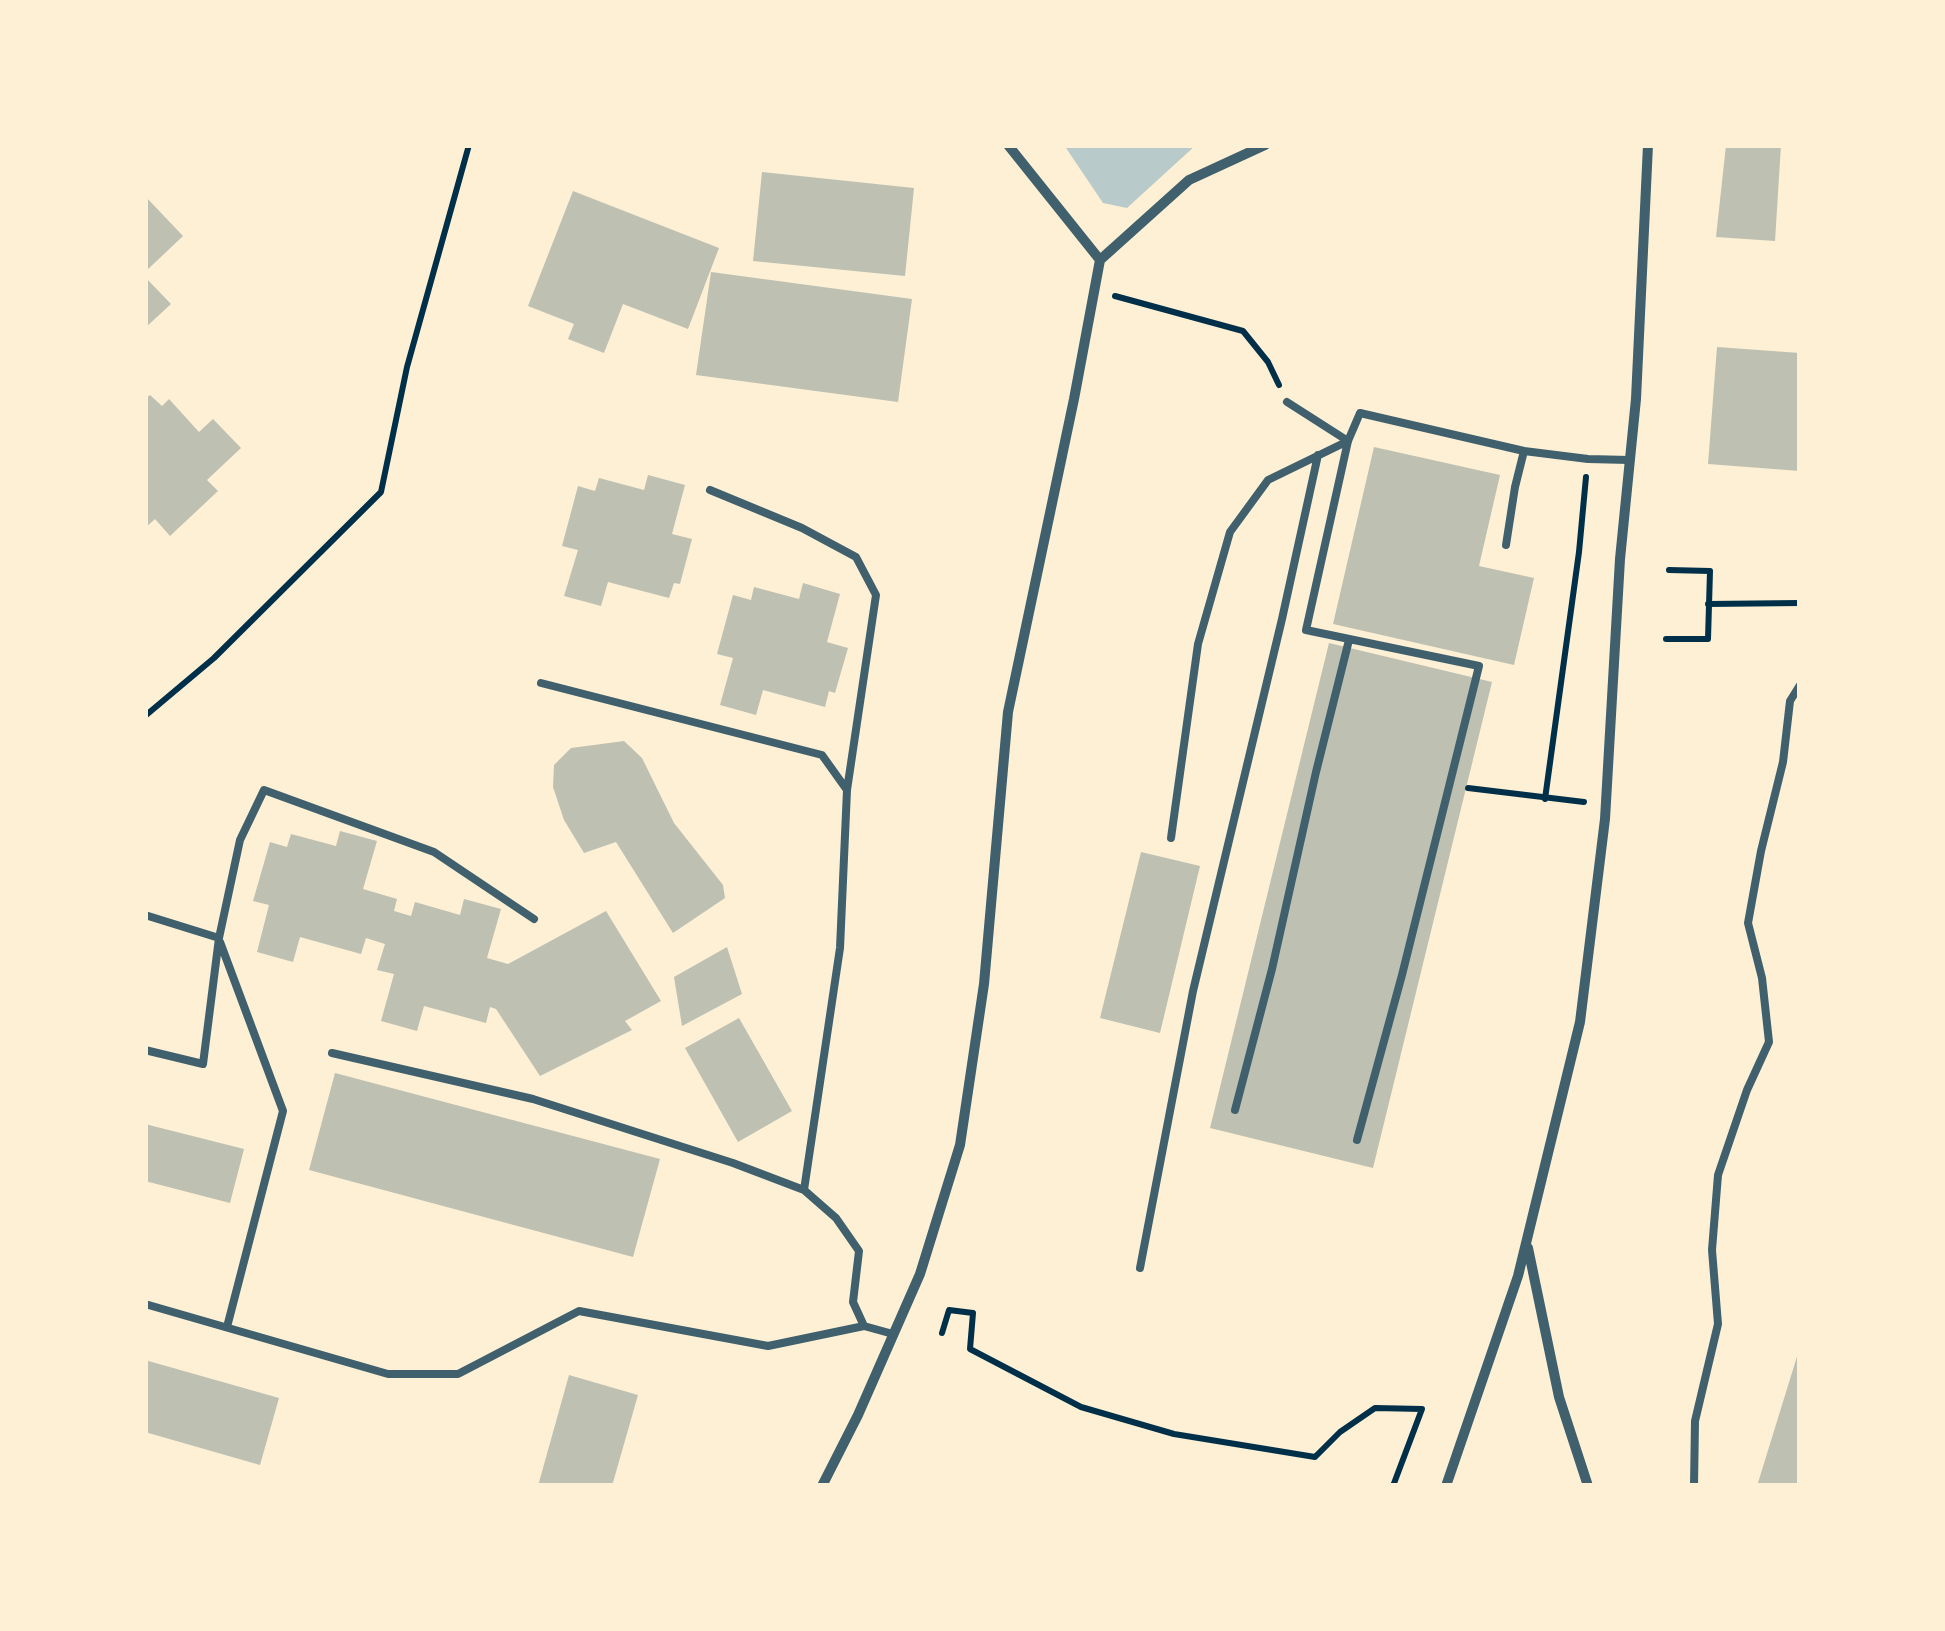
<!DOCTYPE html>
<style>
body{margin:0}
#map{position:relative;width:1945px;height:1631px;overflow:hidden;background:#fdf0d5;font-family:"DM Sans",sans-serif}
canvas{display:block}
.frame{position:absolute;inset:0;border:148px solid #fdf0d5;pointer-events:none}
</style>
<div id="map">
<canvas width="1945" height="1631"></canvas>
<div class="frame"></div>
</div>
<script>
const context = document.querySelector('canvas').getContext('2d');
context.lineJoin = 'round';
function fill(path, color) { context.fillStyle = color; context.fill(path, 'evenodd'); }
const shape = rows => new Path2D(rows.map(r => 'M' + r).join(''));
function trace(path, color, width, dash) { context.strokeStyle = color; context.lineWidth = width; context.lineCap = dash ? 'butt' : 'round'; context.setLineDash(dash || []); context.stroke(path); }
const green = shape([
 [1064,145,1196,145,1127,208,1103,203]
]);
const building = shape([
 [1726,145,1781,145,1775,241,1716,237],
 [762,172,914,188,905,276,753,261],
 [573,191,719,248,688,329,623,304,604,353,568,339,574,324,528,306],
 [145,196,183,236,145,272],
 [711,272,912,299,898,402,696,375],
 [145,277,171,304,145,328],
 [1717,347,1800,353,1800,471,1708,464],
 [150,395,162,406,169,399,199,432,213,419,241,448,207,480,218,491,170,536,155,519,145,528,145,399],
 [1374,447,1500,475,1479,566,1534,578,1514,665,1333,624],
 [648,475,685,485,672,534,692,539,680,584,674,583,669,598,608,582,601,606,564,596,578,550,562,546,578,486,595,491,599,478,644,490],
 [803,583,840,594,827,642,848,648,835,693,829,691,825,707,763,690,756,715,720,705,733,658,717,654,733,595,751,600,754,587,799,599],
 [1329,643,1492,682,1373,1168,1210,1128],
 [624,741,642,758,674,823,723,885,725,898,673,933,616,842,584,853,564,820,553,787,554,765,571,748],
 [340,831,377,841,363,889,397,899,394,911,411,916,415,902,460,915,464,899,501,909,487,958,508,964,606,911,661,1001,625,1021,632,1030,540,1076,496,1009,490,1007,486,1023,424,1006,417,1031,381,1021,394,974,377,970,385,944,366,938,361,954,300,937,293,962,257,952,269,905,253,901,270,842,287,847,291,834,336,846],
 [1141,852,1200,866,1160,1033,1100,1018],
 [727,947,742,994,682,1026,674,977],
 [739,1018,792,1111,738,1142,685,1048],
 [335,1073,660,1159,633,1257,309,1170],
 [145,1124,244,1149,230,1203,145,1181],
 [1799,1350,1800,1486,1757,1486],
 [145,1360,279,1398,260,1465,145,1432],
 [569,1375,638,1395,612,1486,538,1486]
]);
const path = shape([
 [1115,296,1243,331,1268,362,1279,385],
 [1708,604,1800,603],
 [1666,639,1708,639,1710,571,1669,570],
 [145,716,214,658,381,492,407,367,469,145],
 [1468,788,1584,802],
 [1545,799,1579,552,1586,477],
 [942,1333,949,1310,973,1313,970,1349,1081,1407,1174,1434,1315,1457,1340,1432,1375,1408,1422,1409,1393,1486]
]);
const service = shape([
 [1287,402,1348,441],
 [710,490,802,528,856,557,876,595,847,790],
 [1506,545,1515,487,1524,451],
 [541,683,822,755,847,790,840,948,804,1190],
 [1171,838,1198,644,1230,532,1268,480,1348,441],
 [145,915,219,938],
 [220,942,283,1111,227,1327],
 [145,1050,203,1064,219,938,240,840,264,790,434,852,534,919],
 [332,1053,533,1099,733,1163,804,1190,836,1218,859,1251,853,1302,864,1326,893,1334],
 [1235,1110,1272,969,1316,772,1349,640],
 [1357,1140,1402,975,1479,666,1306,630,1348,441,1360,413,1524,451,1588,459,1629,460],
 [1140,1268,1193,991,1282,619,1318,455],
 [145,1304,388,1374,458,1374,579,1311,768,1346,864,1326],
 [1694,1486,1695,1421,1718,1324,1712,1250,1718,1175,1747,1090,1769,1042,1762,978,1748,923,1761,851,1783,762,1790,701,1800,685]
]);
const minor = shape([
 [1100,260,1189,180,1265,145],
 [1528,1248,1559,1397,1588,1486],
 [822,1486,858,1415,920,1274,960,1145,984,984,1008,712,1074,399,1100,260,1008,145],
 [1446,1486,1518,1276,1580,1022,1605,819,1620,559,1636,399,1648,145]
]);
fill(green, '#b9caca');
fill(building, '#bec0b2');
trace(path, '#003049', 6);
trace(service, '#3f606c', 8);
trace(minor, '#3f606c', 10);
</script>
